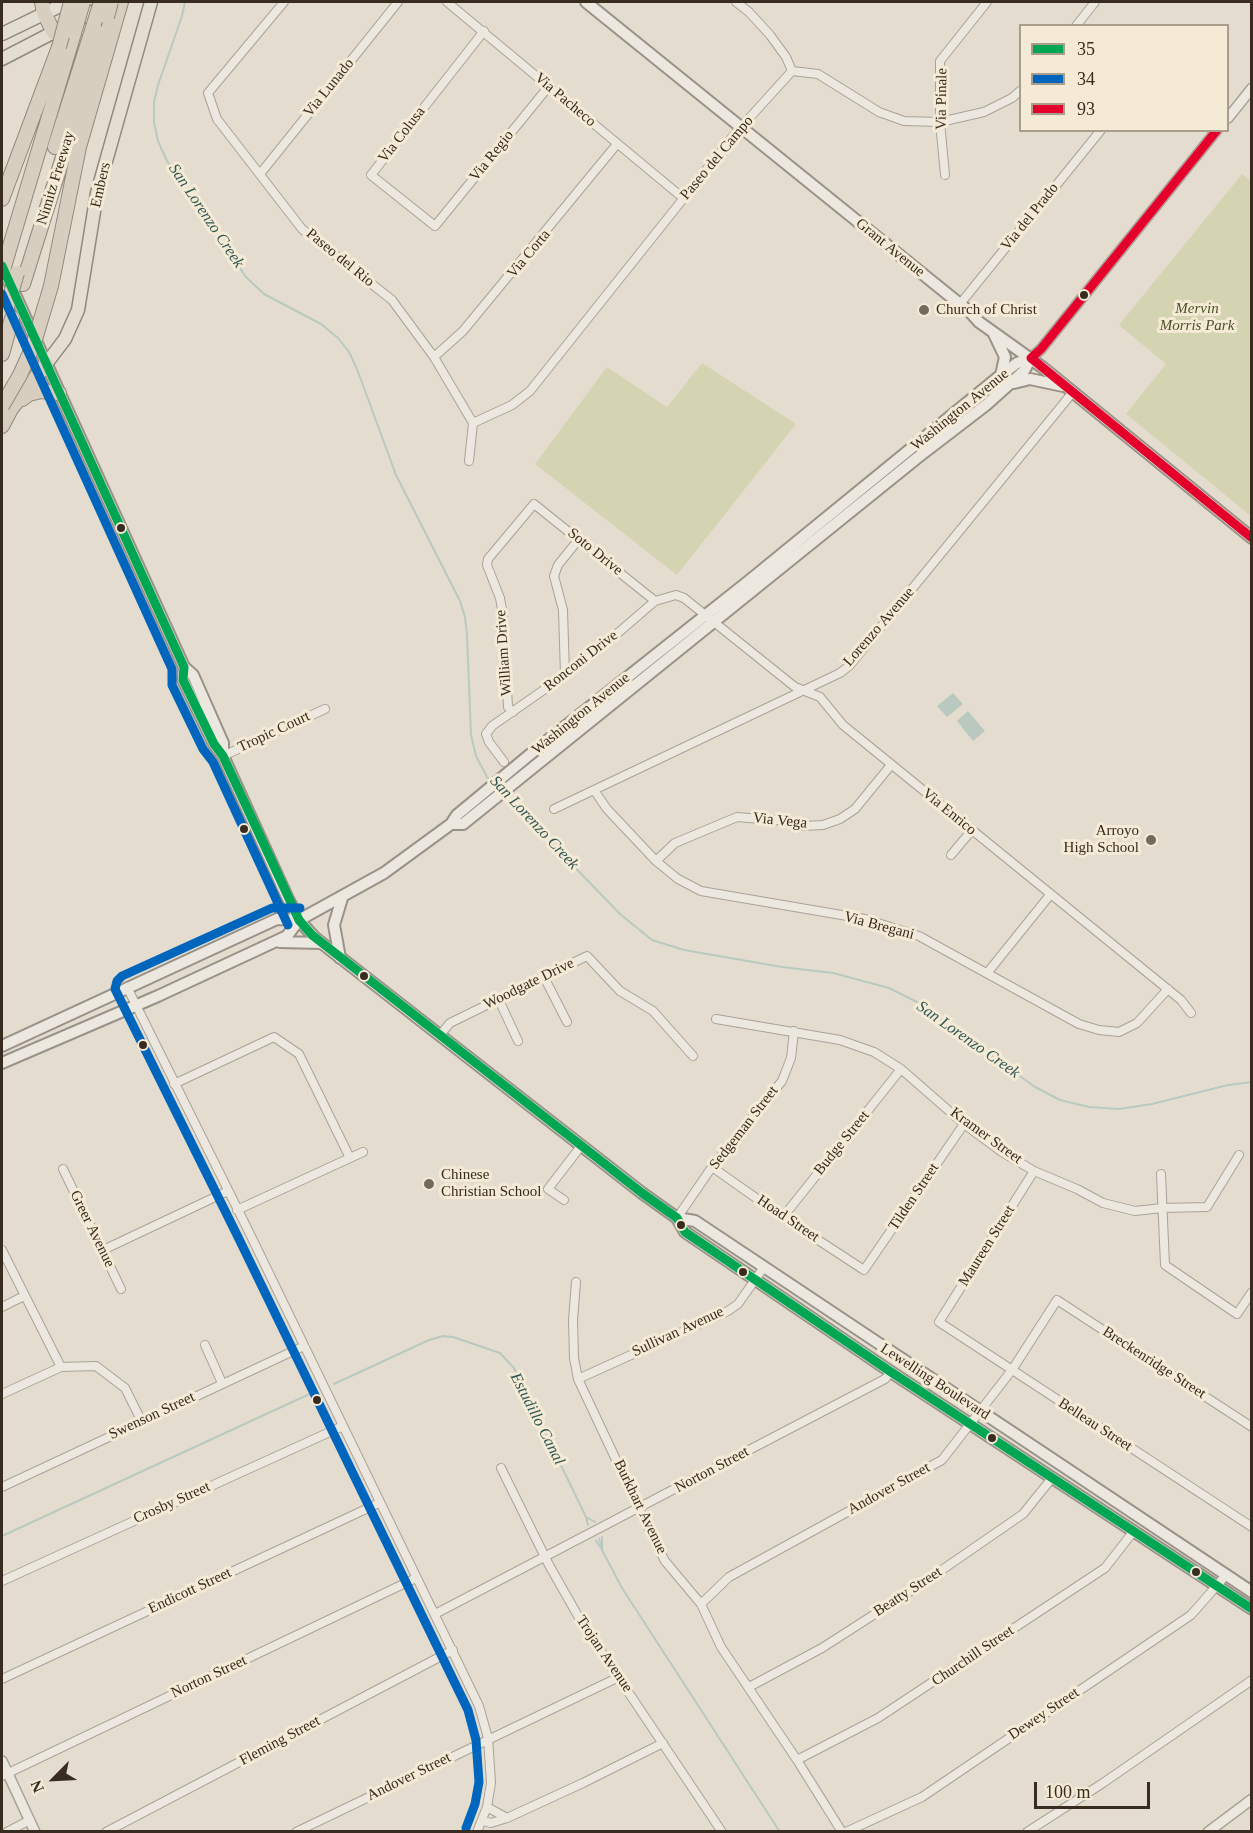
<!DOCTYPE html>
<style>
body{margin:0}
#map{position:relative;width:1253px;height:1833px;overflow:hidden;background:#e4ddcf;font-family:Georgia,serif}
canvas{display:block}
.frame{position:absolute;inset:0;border:3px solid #382b1f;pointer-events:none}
.legend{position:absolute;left:1019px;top:24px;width:210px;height:108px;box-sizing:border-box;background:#f4ead5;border:2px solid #a99e8c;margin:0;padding:8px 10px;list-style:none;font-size:18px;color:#382b1f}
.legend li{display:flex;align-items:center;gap:12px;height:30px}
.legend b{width:30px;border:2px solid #a99e8c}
.north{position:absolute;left:24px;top:1749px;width:60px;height:60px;-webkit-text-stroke:4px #f4ead5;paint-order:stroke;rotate:246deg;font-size:16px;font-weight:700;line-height:24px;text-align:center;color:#382b1f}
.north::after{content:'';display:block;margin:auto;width:21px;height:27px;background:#382b1f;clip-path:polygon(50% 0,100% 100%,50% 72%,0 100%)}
.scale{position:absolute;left:1034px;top:1782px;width:116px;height:27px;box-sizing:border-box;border:3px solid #382b1f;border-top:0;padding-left:8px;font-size:18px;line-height:21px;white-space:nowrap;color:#382b1f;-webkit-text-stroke:4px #f4ead5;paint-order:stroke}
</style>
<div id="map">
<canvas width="1253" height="1833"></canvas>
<div class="frame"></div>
<ul class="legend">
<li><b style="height:8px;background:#00a651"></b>35</li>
<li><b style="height:8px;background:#0065bd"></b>34</li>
<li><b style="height:8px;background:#e4002b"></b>93</li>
</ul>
<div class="north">N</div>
<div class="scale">100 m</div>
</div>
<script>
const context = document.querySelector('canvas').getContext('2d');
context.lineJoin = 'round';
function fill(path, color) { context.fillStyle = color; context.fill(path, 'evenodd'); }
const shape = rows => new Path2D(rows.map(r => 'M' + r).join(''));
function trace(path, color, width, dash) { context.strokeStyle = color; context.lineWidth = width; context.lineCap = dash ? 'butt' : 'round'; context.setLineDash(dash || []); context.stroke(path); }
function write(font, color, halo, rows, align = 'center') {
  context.font = font + ' Georgia,serif'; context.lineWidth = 6; context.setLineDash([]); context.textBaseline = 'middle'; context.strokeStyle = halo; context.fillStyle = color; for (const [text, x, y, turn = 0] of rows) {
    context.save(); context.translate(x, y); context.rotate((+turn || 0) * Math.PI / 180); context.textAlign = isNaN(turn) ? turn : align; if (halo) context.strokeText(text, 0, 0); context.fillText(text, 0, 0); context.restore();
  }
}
const green = shape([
 [1242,174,1252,182,1251,516,1126,414,1166,364,1119,325],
 [702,363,796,424,677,575,535,464,607,367,667,407]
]);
const water = shape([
 [953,693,963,704,947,717,937,706],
 [968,711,985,731,973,741,957,721]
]);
const stream = shape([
 [185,2,182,16,158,85,154,102,154,122,158,141,167,161,246,277,264,294,321,324,338,338,349,352,357,369,396,475,460,601,465,617,467,635,471,735,476,756,487,777,493,782],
 [505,795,620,914,652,940,684,950,782,967,833,973,889,988,917,1002,1035,1087,1060,1100,1089,1107,1119,1109,1152,1104,1228,1085,1252,1082],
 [334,1384,429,1340,443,1336,453,1337,500,1353,514,1368,586,1517,595,1522],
 [586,1517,588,1525],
 [2,1536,316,1391],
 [602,1537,602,1550,622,1588,780,1832],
 [599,1539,602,1547],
 [596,1541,601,1548]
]);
const minor = shape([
 [284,2,208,93,217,119,302,229,392,300,434,357,473,423],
 [447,2,683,198],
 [736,2,749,12,770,35,786,57,792,71],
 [1076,26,1095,2],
 [484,31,371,175,435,226,549,86],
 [792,71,818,74,879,112,904,121,940,122,984,112,1012,98,1020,91],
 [260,174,398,2],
 [945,175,940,122,940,61,987,2],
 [960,304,1101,130],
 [434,357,463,331,617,144],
 [473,423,512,405,530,391,734,135,792,71],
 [469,461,473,423],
 [565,675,563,610,554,576,558,565,579,539],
 [513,712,508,707,503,615,500,598,487,565,488,559,534,504,655,601],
 [223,756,325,709],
 [504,762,489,742,486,734,492,726,565,675,604,645,655,601,676,595,684,598,795,687,820,697,843,725,1181,1000,1191,1013],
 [594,790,607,809,656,861,678,879,701,891,865,919,919,936,1079,1024,1099,1030,1119,1032,1137,1023,1168,989],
 [554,809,840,673,849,666,1073,392],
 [951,855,972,830],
 [656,861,675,843,737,817,786,821,803,826,823,825,840,819,855,809,891,765],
 [988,972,1050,895],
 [544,977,567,1022],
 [127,987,249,1232,479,1706,488,1738,491,1783,487,1807,477,1832],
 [498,998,518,1041],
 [716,1019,840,1040,874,1052,901,1069,964,1124,1002,1152,1034,1171,1077,1189,1103,1203,1135,1211,1162,1208,1207,1207,1239,1155],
 [440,1035,450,1023,587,956,620,991,653,1011,693,1056],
 [174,1084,274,1037,299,1054,350,1158],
 [712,1167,783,1217,864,1270,964,1124],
 [63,1169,121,1289],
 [1034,1171,939,1322,1252,1527],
 [1161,1174,1165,1265,1237,1314,1252,1292],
 [564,1200,548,1189,581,1146],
 [237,1210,363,1152],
 [783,1217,901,1069],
 [677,1218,712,1167,782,1081,791,1058,794,1031],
 [2,1250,61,1367],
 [103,1250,228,1191],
 [576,1282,573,1320,574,1358,578,1379,643,1517,665,1561,701,1604,721,1647,797,1760,842,1832],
 [2,1307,24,1296],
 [205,1345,222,1383],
 [578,1379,728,1311,738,1304,764,1267],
 [2,1394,61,1367,96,1366,125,1388,142,1422],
 [501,1468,549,1565,582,1623,722,1832],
 [2,1487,304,1346],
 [2,1581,343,1426],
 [701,1604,729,1577,942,1460,1012,1370,1057,1300,1252,1427],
 [435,1614,885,1379,891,1372],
 [2,1679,379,1503],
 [749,1687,822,1648,923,1583,1023,1514,1052,1478],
 [797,1760,878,1718,1105,1568,1133,1532],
 [2,1776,416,1578],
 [487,1807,507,1818],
 [483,1821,491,1823,507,1818,583,1783,663,1743],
 [7,1832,30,1820],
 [106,1832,453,1650],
 [296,1832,619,1677],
 [846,1832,922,1797,1191,1615,1226,1575],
 [1027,1832,1103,1783,1252,1680]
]);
const tertiary = shape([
 [1228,118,1252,88],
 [1031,358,1041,349,1217,130],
 [2,1761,35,1832],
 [1208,1832,1252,1799]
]);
const secondary = shape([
 [586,2,971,313,979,322,1042,367,1252,538],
 [2,266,184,667,193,675,223,743,223,756],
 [994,334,1005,357,1001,375],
 [1014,383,1030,379,1063,386],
 [184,667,183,680,214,744,223,756,287,897,299,920,314,937,642,1193,677,1218,685,1232,891,1372,1252,1609],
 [451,824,463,824,917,458,986,405,1024,371,1031,358],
 [280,942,321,943],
 [340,958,334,925,342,898],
 [2,1046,277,919,299,920],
 [2,1063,158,996,287,936,299,920,384,873,451,824,457,815,533,752,750,580,1001,375,1017,363,1031,358],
 [677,1218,695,1221,1252,1592]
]);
const primary = shape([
 [2,34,68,2],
 [2,59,104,6],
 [46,364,65,339,78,310,97,193,151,2]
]);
const motorway = shape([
 [42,2,44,13,54,33],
 [55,147,94,24],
 [2,199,59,47],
 [8,253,74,33],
 [23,284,107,17],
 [51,286,79,147,121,2],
 [2,354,12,318],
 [22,399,29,394,41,391,59,393],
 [2,426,11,409,46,364]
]);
const motorwayBridge = shape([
 [107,17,111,2],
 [94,24,101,2],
 [74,33,83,2],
 [59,47,71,2],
 [2,274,8,253],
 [7,307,17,273],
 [2,406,20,375,33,346,51,286]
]);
const bus1 = shape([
 [2,266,184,667,183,680,214,744,223,756,299,920,312,935,642,1193,677,1218,685,1232,891,1372,1252,1609]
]);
const bus2 = shape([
 [2,294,172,669,172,685,203,749,213,762,288,925],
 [300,908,272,908,122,976,117,981,115,989,238,1237,468,1710,476,1740,479,1782,475,1804,466,1828]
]);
const bus3 = shape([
 [1031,358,1041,349,1217,130],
 [1031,358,1252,538]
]);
const markers = [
 [1084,295,5,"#382b1f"],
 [924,310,6,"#74695d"],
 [121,528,5,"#382b1f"],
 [244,829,5,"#382b1f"],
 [1151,840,6,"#74695d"],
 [364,976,5,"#382b1f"],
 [143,1045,5,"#382b1f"],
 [429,1184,6,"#74695d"],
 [681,1225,5,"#382b1f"],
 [743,1272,5,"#382b1f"],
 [317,1400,5,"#382b1f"],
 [992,1438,5,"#382b1f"],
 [1196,1572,5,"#382b1f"]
];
const streetNames = [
 ["Via Lunado",329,88,-51],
 ["Via Pinale",942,99,-89],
 ["Via Pacheco",565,100,40],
 ["Via Colusa",402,135,-52],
 ["Via Regio",492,156,-51],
 ["Paseo del Campo",717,158,-50],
 ["Nimitz Freeway",56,178,-73],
 ["Embers",101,185,-77],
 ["Via del Prado",1030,217,-51],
 ["Grant Avenue",890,248,39],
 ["Via Corta",529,254,-50],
 ["Paseo del Rio",340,258,39],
 ["Washington Avenue",960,410,-39],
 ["Soto Drive",595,552,39],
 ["Lorenzo Avenue",879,627,-49],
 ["William Drive",504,653,-94],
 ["Ronconi Drive",581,661,-38],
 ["Washington Avenue",581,714,-39],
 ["Tropic Court",274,732,-25],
 ["Via Enrico",949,812,39],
 ["Via Vega",780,821,6],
 ["Via Bregani",879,926,15],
 ["Woodgate Drive",529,984,-26],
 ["Sedgeman Street",744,1128,-52],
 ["Kramer Street",986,1136,36],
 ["Budge Street",842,1143,-51],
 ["Tilden Street",914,1197,-56],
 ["Hoad Street",788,1219,34],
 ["Greer Avenue",92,1229,64],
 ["Maureen Street",987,1246,-58],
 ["Sullivan Avenue",678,1332,-25],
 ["Breckenridge Street",1154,1363,33],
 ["Lewelling Boulevard",935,1382,33],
 ["Swenson Street",152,1416,-25],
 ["Belleau Street",1095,1425,33],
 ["Norton Street",712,1470,-28],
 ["Andover Street",889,1489,-29],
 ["Crosby Street",172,1503,-24],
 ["Burkhart Avenue",640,1507,64],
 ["Endicott Street",190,1591,-25],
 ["Beatty Street",908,1592,-33],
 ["Trojan Avenue",604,1654,56],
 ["Churchill Street",973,1656,-34],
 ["Norton Street",209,1677,-25],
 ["Dewey Street",1044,1714,-34],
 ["Fleming Street",280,1741,-28],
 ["Andover Street",409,1777,-26]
];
const parkNames = [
 ["Mervin",1197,309],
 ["Morris Park",1197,326]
];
const poiNames = [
 ["Church of Christ",936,310],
 ["Arroyo",1139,831,"right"],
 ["High School",1139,848,"right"],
 ["Chinese",441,1175],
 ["Christian School",441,1192]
];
const waterNames = [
 ["San Lorenzo Creek",206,216,56],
 ["San Lorenzo Creek",534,823,47],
 ["San Lorenzo Creek",968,1040,35],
 ["Estudillo Canal",537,1419,63]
];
fill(green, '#d4d3b2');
fill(water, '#b9c9bf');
trace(stream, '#b9c9bf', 2);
trace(minor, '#a9a297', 10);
trace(tertiary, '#a9a297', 12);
trace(secondary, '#999288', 14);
trace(primary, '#8f887e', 15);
trace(motorway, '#8f887e', 16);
trace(minor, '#ece8e0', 8);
trace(tertiary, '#ece8e0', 9);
trace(secondary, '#ece8e0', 10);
trace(primary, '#e4ded2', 12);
trace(motorway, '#d7cec0', 14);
trace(motorwayBridge, '#8f887e', 16, []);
trace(motorwayBridge, '#d7cec0', 14);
trace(bus1, '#00a651', 9);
trace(bus2, '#0065bd', 9);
trace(bus3, '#e4002b', 9);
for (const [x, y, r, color] of markers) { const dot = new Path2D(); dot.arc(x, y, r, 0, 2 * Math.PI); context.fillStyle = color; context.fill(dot); trace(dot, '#f4ead5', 2); }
write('15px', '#382b1f', '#f4ead5', streetNames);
write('italic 15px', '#4a5427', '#f4ead5', parkNames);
write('15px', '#382b1f', '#f4ead5', poiNames, 'left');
write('italic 16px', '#2f5754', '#f4ead5', waterNames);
</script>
